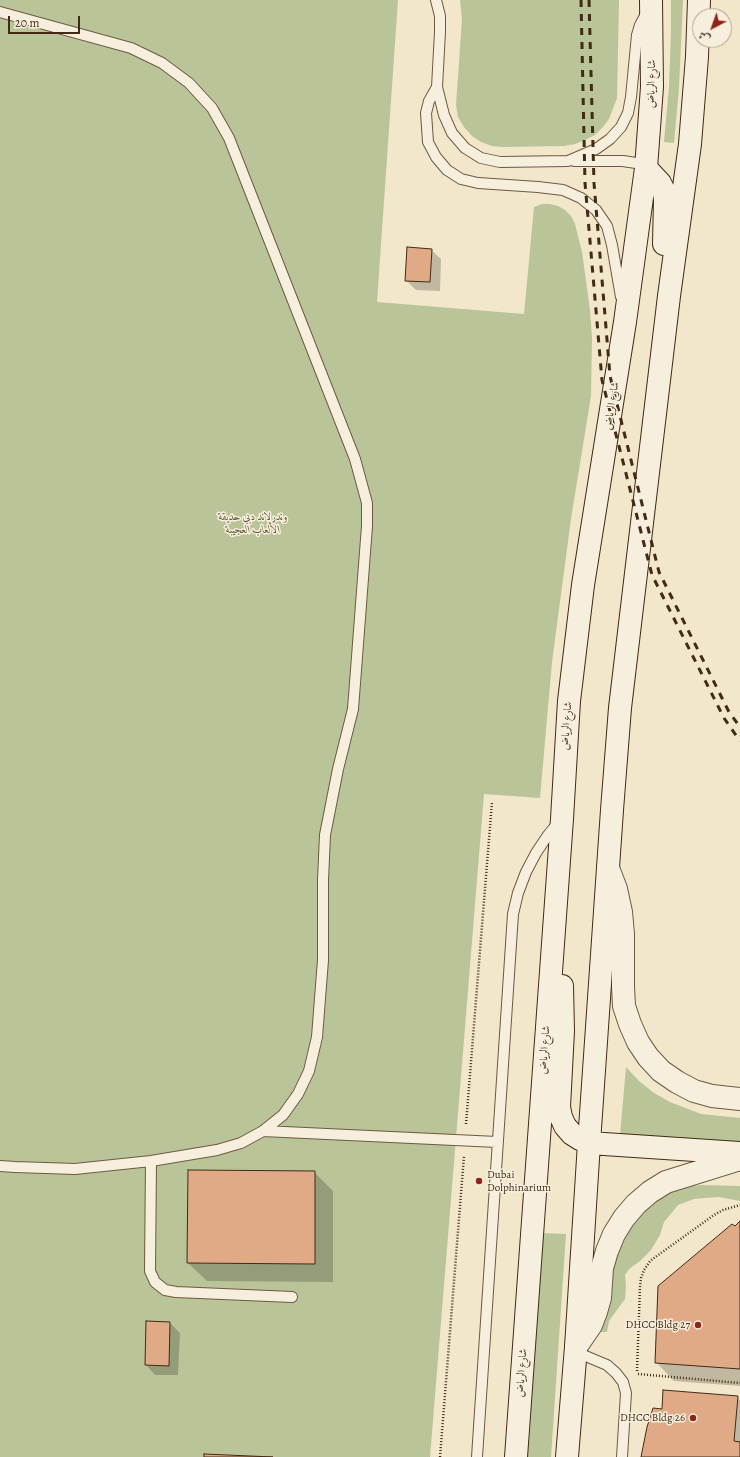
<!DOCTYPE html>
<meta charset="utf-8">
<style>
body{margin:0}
#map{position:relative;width:740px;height:1457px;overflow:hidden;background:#f2e6cb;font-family:Alegreya,Amiri,serif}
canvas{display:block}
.north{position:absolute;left:692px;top:8px;width:40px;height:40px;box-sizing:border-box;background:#f7efdd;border:1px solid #afa08d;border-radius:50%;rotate:221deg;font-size:11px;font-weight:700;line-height:16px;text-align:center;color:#422a14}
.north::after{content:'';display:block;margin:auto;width:14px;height:18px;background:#8f2418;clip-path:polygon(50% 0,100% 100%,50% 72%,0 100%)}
.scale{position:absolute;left:8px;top:16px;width:72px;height:18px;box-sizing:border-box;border:2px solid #422a14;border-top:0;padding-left:5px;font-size:12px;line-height:14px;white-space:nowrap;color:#422a14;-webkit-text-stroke:3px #f7efdd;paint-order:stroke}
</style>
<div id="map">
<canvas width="740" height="1457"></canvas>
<div class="north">ش</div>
<div class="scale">20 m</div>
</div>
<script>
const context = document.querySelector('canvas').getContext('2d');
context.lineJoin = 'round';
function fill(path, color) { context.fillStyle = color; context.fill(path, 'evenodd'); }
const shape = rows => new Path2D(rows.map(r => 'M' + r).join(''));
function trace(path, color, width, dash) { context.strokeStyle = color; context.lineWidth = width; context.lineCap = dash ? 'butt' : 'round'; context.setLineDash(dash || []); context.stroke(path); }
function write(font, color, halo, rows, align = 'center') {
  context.font = font + ' Alegreya,Amiri,serif'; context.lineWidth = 3; context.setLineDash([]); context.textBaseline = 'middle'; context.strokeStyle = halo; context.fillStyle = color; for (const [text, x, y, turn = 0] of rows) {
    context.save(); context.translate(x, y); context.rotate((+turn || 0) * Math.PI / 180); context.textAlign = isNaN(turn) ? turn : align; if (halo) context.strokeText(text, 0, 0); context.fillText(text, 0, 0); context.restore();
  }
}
const green = shape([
 [0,0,398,0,377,302,524,314,534,207,542,204,550,204,558,206,565,210,571,216,575,224,582,252,590,310,592,338,591,396,571,519,552,662,540,798,484,794,430,1457,0,1457],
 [460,0,619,0,617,98,609,119,603,127,595,135,585,140,575,144,564,146,503,147,492,146,481,142,472,136,464,127,458,117,456,105,462,19],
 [671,0,683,0,679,88,674,143,664,142,669,87,671,31],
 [626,1067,639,1081,654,1093,670,1102,701,1114,740,1118,740,1143,620,1135],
 [700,1185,740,1186,740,1201,719,1197,705,1198,694,1199,678,1205,664,1222,660,1235,651,1250,640,1261,629,1269,625,1275,626,1287,625,1299,609,1321,607,1332,601,1332,607,1269,640,1210,668,1192,684,1187],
 [540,1233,566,1234,551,1457,526,1457]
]);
const shadow = shape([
 [431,250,441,259,440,291,416,290,406,280],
 [314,1172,333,1191,333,1282,207,1281,188,1263],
 [740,1222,740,1386,674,1381,656,1362,735,1227],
 [170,1323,180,1333,178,1375,155,1375,146,1365],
 [737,1397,740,1400,740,1457,642,1457,662,1410]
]);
const building = shape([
 [407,247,432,249,430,282,405,281,407,247],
 [188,1170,315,1171,315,1264,187,1263,188,1170],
 [740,1221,740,1369,655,1363,658,1286,732,1224,735,1226,740,1221],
 [146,1321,170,1322,169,1366,145,1365,146,1321],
 [663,1390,738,1396,734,1441,740,1442,740,1457,641,1457,647,1427,653,1408,662,1409,663,1390],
 [204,1454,273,1457,204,1457,204,1454]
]);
const path = shape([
 [466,1124,492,802],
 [637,1371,640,1287,641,1278,644,1270,650,1261,714,1215,723,1210,740,1205],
 [638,1374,740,1383],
 [440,1457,464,1156]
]);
const service = shape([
 [436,0,440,16,440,32,437,87,444,115,452,133,465,148,481,158,500,162,568,161,596,149,610,139,621,127,628,113,631,97,637,35,640,25,647,12],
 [0,12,131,48,162,63,189,83,212,108,229,138,355,459,367,503,367,526,353,709,338,769,325,835,323,880,323,960,317,1037,309,1071,298,1094,283,1115,263,1131,241,1143,217,1150,151,1161,75,1169,15,1167,0,1166],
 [437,87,429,101,426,113,428,142,436,157,447,170,461,179,478,183,538,187,563,190,581,198,596,210,607,226,612,245,621,297],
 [574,161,623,161,636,163,646,168],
 [263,1131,497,1142],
 [151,1161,150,1271,155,1282,165,1290,176,1292,292,1297],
 [576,1352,607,1365,616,1373,623,1382,626,1393,622,1457],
 [477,1457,513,914,518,893,526,872,536,853,548,835,558,823]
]);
const tertiary = shape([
 [608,868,616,889,621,912,623,934,623,987,624,1006,630,1024,638,1042,648,1057,661,1071,677,1082,694,1091,712,1096,740,1099],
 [576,1347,591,1325,596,1312,600,1298,602,1268,607,1251,614,1234,624,1218,636,1204,650,1192,666,1182,740,1159]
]);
const secondary = shape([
 [646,168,660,183,664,191,665,200,664,244],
 [562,986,563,1031,559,1107,561,1117,565,1126,572,1134,580,1139,589,1143,740,1153],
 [516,1457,562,819,569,701,583,585,625,322,646,168,652,87,651,0],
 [567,1457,576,1347,589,1143,612,810,620,708,669,296,690,144,697,57,699,0]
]);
const rail = shape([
 [581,0,585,183,602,380,652,575,724,718,740,741],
 [589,0,594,183,610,376,659,572,729,712,740,727]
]);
const markers = [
 [479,1181,4,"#8f2418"],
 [698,1325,4,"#8f2418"],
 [693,1418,4,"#8f2418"]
];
const streetNames = [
 ["شارع الرياض",652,84,-89],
 ["شارع الرياض",612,406,-81],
 ["شارع الرياض",567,726,-86],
 ["شارع الرياض",545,1050,-86],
 ["شارع الرياض",522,1373,-86]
];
const parkNames = [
 ["وندرلاند دبي حديقة",253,517],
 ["الألعاب العجيبة",253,530]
];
const poiNames = [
 ["Dubai",487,1175,"left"],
 ["Dolphinarium",487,1188,"left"],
 ["DHCC Bldg 27",690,1325],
 ["DHCC Bldg 26",685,1418]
];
fill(green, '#b9c598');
fill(shadow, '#0003');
fill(building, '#e1aa86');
trace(building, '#422a14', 1);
trace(service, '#6e5942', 12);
trace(tertiary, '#6e5942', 24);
trace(secondary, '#422a14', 24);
trace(path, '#422a14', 2.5, [1, 2]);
trace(service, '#f7efdd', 10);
trace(tertiary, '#f7efdd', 22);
trace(secondary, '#f7efdd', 22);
trace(rail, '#422a14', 3, [7, 7]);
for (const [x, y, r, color] of markers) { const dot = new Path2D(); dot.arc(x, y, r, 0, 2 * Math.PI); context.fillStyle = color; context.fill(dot); trace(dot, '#f7efdd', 1.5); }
write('11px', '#422a14', '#f7efdd', streetNames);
write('italic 11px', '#605135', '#f7efdd', parkNames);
write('11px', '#422a14', '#f7efdd', poiNames, 'right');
</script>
